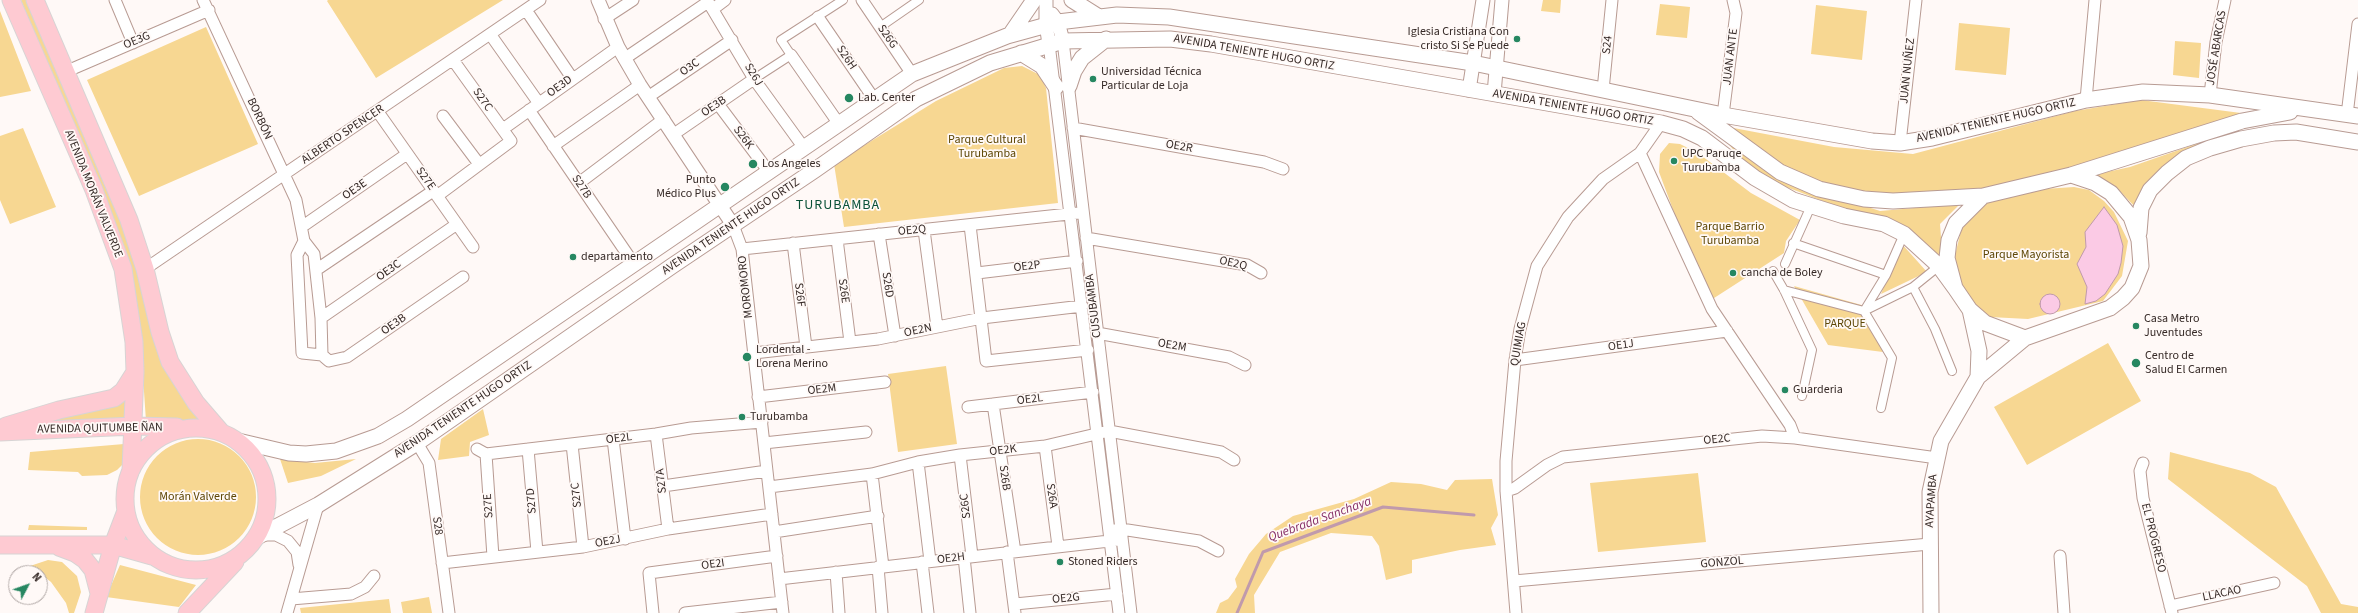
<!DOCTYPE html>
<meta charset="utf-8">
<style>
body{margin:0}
#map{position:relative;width:2358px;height:613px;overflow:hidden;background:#fff9f7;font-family:"Source Sans 3",sans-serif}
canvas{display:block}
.north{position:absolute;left:8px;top:565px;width:40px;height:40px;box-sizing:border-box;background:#fff9f7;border:1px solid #afa6a4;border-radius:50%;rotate:49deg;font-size:11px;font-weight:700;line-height:16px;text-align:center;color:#362a27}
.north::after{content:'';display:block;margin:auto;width:14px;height:18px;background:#268761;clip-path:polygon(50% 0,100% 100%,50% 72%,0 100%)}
</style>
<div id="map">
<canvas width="2358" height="613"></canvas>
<div class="north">N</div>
</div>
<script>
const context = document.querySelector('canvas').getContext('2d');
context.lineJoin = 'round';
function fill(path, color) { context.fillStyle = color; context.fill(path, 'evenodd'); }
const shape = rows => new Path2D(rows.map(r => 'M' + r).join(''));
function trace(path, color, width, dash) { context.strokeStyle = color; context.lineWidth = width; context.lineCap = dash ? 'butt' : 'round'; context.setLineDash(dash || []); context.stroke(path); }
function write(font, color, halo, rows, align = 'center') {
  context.font = font + ' "Source Sans 3",sans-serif'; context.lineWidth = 3.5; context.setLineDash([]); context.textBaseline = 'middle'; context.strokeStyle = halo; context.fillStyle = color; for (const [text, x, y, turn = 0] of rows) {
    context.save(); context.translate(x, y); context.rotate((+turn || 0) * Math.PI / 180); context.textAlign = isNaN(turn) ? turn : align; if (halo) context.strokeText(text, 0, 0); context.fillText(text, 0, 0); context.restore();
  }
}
const green = shape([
 [21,0,30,0,203,421,146,421,139,318,127,264],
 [503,0,376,78,327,1,328,0],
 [1543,0,1561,0,1560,13,1541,11],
 [1660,4,1690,7,1687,38,1656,35],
 [1816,5,1867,11,1862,60,1811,54],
 [0,11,31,91,0,97],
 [1959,23,2010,28,2006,75,1955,70],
 [206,27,258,144,139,196,87,80],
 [2175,41,2201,43,2199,78,2173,75],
 [1022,66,1040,75,1046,88,1058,203,844,227,834,164,936,101,1004,68],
 [2141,100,2264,116,2088,165,1940,198,1855,194,1793,171,1754,148,1723,126,1834,147,1913,154,2075,111],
 [2245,127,2162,168,2136,208,2118,189,2093,175,2130,167],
 [23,128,56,207,10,224,0,200,0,136],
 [1726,141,1834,196,1880,211,1960,204,1940,224,1943,264,1846,210,1776,183,1742,160],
 [1669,143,1680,144,1698,153,1751,193,1800,220,1786,241,1784,253,1711,300,1691,258,1659,172,1660,154],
 [2074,187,2089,190,2104,201,2114,212,2128,241,2122,276,2103,301,2028,319,1990,317,1974,304,1959,283,1954,259,1962,227,1986,199,2029,190],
 [1901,243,1927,272,1881,294],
 [1794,286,1865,306,1883,352,1828,345],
 [2108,343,2141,401,2027,465,1994,407],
 [946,366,957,444,898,452,888,374],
 [128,397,128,421,21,426],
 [483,409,489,435,470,442,469,456,438,460,441,439],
 '140 497a58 58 0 1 1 116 0a58 58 0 1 1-116 0Z',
 [124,444,123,464,117,470,107,475,82,476,78,472,28,470,30,452],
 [2170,452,2250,473,2276,487,2341,604,2358,607,2358,613,2321,613,2307,586,2168,479],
 [280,459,315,463,356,459,321,476,288,483],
 [1698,473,1706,542,1598,552,1590,483],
 [1492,479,1498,515,1491,528,1496,545,1460,550,1412,560,1412,573,1386,580,1379,546,1372,536,1331,533,1280,552,1254,595,1255,613,1216,613,1220,603,1228,599,1237,587,1235,579,1249,554,1266,534,1293,516,1354,499,1391,482,1421,484,1447,490,1455,480],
 [29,525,87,527,87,530,28,530],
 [48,560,62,562,77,576,81,592,74,613,69,613,66,603,51,582,30,566],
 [120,565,196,585,179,607,106,597],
 [429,597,432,613,403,613,401,602],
 [389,599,391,613,301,613,300,608]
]);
const water = shape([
 [2104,207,2117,225,2123,246,2121,263,2118,274,2105,294,2096,301,2085,304,2087,287,2077,264,2086,247,2085,232,2104,207],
 '2040 304a10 10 0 1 1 20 0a10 10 0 1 1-20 0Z'
]);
const stream = shape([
 [1237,613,1263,552,1383,507,1474,515]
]);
const pedestrian = shape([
 [880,27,919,0],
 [754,79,791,55,781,40,843,0],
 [1793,243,1886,275],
 [1785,264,1811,206],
 [1773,271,1784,290,1812,350,1802,396],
 [1913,287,1935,329,1952,371],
 [1784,290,1864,311,1913,287,1939,266],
 [1881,408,1892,358,1864,311,1886,275,1904,234]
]);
const minor = shape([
 [115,0,133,43],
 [203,0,296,200,304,241,314,254,321,318,322,355],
 [707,0,754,79,804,148],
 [862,0,912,74],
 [713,9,725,0],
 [526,10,572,78],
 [818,17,874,99],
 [604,19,633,0],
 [490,34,538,102],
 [1063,41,1131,613],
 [1049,44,1119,613],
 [791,55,839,124],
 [624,59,708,2],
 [65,72,209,10],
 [1603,90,1612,0],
 [2210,95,2216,42,2225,0],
 [648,97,732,40],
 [2086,100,2095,0],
 [718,104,769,172],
 [529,110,634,264],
 [378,112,473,247],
 [1723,115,1736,13,1733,0],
 [2347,115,2358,24],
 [443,116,479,164],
 [1073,128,1264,162,1283,169],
 [503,129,618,47],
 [674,134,754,79],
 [1900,143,1916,0],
 [553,146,640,85],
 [1640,153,1712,309,1790,425,1795,438],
 [579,183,664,119],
 [437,196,511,141,453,60],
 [733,225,742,249,783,613],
 [970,225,986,361,1088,350],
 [303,226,407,154],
 [924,230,937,327],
 [879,234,895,336],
 [1086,238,1247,265,1261,273],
 [837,239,850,342],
 [304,241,297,255,302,353,322,355],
 [793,243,806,347],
 [742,249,1078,213],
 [145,269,540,0],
 [316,270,433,191],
 [977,273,1077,261],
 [321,318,457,224],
 [1097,333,1229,357,1245,365],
 [754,353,878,339,982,318,1082,306],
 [322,355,329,361,347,357,463,277],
 [1515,360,1727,331],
 [758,397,885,382],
 [993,404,1015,552],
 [968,407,1093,392],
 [656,434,668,529],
 [613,439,625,539],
 [417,443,429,463,449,613],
 [764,443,866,432],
 [572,444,583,547],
 [1045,446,1058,546],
 [477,449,486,454,656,434,691,428,762,422],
 [528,449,537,552],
 [486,454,493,557],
 [960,455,972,556],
 [918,462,930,561],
 [2143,463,2140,471,2143,498,2172,613],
 [872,474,883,567],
 [663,486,767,471],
 [769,487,872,474,918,462,960,455,1045,446,1109,431,1221,452,1234,460],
 [1506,491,1515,488,1547,465,1563,457,1762,436,1795,438,1937,458],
 [1114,530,1121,529,1199,541,1218,551],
 [774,532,878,516],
 [263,535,276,535,288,541,297,552,299,565],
 [1007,552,1015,613],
 [2060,556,2064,613],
 [964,557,970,613],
 [922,562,928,613],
 [442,563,583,547,668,529,772,514],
 [878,567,882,613],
 [836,572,839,613],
 [779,579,1118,540],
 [1514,581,1930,544],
 [291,599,351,594,365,587,374,576],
 [1015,604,1117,594],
 [2170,606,2274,583],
 [287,613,318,505],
 [653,613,649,573,777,556],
 [685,613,782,602],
 [1516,613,1506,491,1506,461,1515,360,1520,329,1537,266,1568,217,1603,179,1640,153,1661,123]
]);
const tertiary = shape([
 [598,0,618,47,640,85,733,225],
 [1046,0,1046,24,1049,44],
 [1052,14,1058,22,1063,41],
 [1469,90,1483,0],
 [1494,94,1502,0]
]);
const secondary = shape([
 [1072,0,1099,17],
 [1010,35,1034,0],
 [1021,53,1042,66,1056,87],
 [1069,86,1074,71,1082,58,1106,39],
 [1698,112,1780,172,1819,189,1864,199,1893,201,1983,196],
 [2071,175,2095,183,2111,193,2131,217,2139,240,2141,266,2132,288,2123,298,2110,308,2025,338,1985,323,1970,310,1955,288,1947,258,1949,240,1956,223,1983,196,2071,175,2242,121,2290,112],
 [2139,233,2141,208,2150,190,2167,173,2186,158,2210,148,2241,139,2274,133,2296,132,2358,142],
 [1970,310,1979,351,1978,377],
 [238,441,289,453,306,454,336,451,378,436,407,419,912,74,1007,36,1058,22,1117,15,1169,17,1473,63,1723,115,1872,141,1900,143,1932,138,2086,100,2143,92,2210,95,2358,116],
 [257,537,318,505,417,443,672,266,815,170,916,99,990,63,1063,41,1170,39,1211,44,1661,123,1683,129,1702,138,1755,178,1793,200,1844,216,1884,224,1904,234,1939,266,1955,288],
 [1931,613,1930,492,1941,441,1978,377,2025,338]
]);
const primary = shape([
 [11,0,94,190,123,269,134,342,135,372,131,470],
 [35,0,129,220,145,269,160,332,170,362,196,403,221,432],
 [6,426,59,410,114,398,123,391,135,372],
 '125 499a71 71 0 1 1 142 0a71 71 0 1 1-142 0Z',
 [0,432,134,426,177,427],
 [0,545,113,545,152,556],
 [59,547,75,553,85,560,93,570,99,593],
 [94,613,113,545,126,511],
 [187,613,235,562]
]);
const markers = [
 [1517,39,4,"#268761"],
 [1093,79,4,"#268761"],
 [849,98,5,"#268761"],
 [1674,161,4,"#268761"],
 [753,164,5,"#268761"],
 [725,187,5,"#268761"],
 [573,257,4,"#268761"],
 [1733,273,4,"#268761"],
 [2136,326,4,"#268761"],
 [747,357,5,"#268761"],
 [2136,363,5,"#268761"],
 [1785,390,4,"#268761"],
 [742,417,4,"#268761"],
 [1060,562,4,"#268761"]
];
const poiNames = [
 ["Iglesia Cristiana Con",1509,32,"right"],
 ["cristo Si Se Puede",1509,46,"right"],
 ["Universidad Técnica",1101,72],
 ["Particular de Loja",1101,86],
 ["Lab. Center",858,98],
 ["UPC Paruqe",1682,154],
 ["Turubamba",1682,168],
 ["Los Angeles",762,164],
 ["Punto",716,180,"right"],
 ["Médico Plus",716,194,"right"],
 ["departamento",581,257],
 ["cancha de Boley",1741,273],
 ["Casa Metro",2144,319],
 ["Juventudes",2144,333],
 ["Lordental -",756,350],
 ["Lorena Merino",756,364],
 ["Centro de",2145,356],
 ["Salud El Carmen",2145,370],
 ["Guarderia",1793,390],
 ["Turubamba",750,417],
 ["Stoned Riders",1068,562]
];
const streetNames = [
 ["S26G",887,37,55],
 ["OE3G",137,41,-23],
 ["S24",1608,45,-84],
 ["JOSÉ ABARCAS",2217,48,-81],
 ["AVENIDA TENIENTE HUGO ORTIZ",1254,53,10],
 ["JUAN ANTE",1731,57,-83],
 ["S26H",846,58,56],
 ["O3C",690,68,-35],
 ["JUAN NUÑEZ",1908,71,-84],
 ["S26J",753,75,58],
 ["OE3D",560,87,-36],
 ["S27C",482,100,55],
 ["OE3B",714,107,-34],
 ["AVENIDA TENIENTE HUGO ORTIZ",1573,108,10],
 ["BORBÓN",259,119,65],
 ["AVENIDA TENIENTE HUGO ORTIZ",1996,121,-13],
 ["ALBERTO SPENCER",343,135,-34],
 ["S26K",743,138,53],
 ["OE2R",1179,147,10],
 ["S27E",425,179,54],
 ["S27B",581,187,56],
 ["OE3E",355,190,-35],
 ["AVENIDA MORÁN VALVERDE",93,194,68],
 ["AVENIDA TENIENTE HUGO ORTIZ",731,227,-34],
 ["OE2Q",912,231,-6],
 ["OE2Q",1233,264,13],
 ["OE2P",1027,267,-7],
 ["OE3C",389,271,-35],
 ["S26D",887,285,81],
 ["MOROMORO",746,287,-96],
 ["S26E",843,291,82],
 ["S26F",799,295,83],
 ["CUSUBAMBA",1094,306,-97],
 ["OE3B",394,325,-35],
 ["OE2N",918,331,-12],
 ["QUIMIAG",1519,344,-80],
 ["OE2M",1172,346,10],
 ["OE1J",1621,346,-8],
 ["OE2M",822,390,-7],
 ["OE2L",1030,400,-7],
 ["AVENIDA TENIENTE HUGO ORTIZ",463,410,-34],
 ["AVENIDA QUITUMBE ÑAN",100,429,-1],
 ["OE2L",619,439,-7],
 ["OE2C",1717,440,-6],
 ["OE2K",1003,451,-7],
 ["S26B",1004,478,82],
 ["S27A",662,481,-97],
 ["S27C",577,495,-96],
 ["S26A",1051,496,82],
 ["S27D",532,501,-95],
 ["AYAPAMBA",1932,501,-86],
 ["S27E",489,506,-94],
 ["S26C",966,506,-97],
 ["S28",437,526,82],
 ["EL PROGRESO",2153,538,76],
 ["OE2J",608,542,-11],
 ["OE2H",951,559,-7],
 ["GONZOL",1722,563,-5],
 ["OE2I",713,565,-8],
 ["LLACAO",2222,594,-12],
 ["OE2G",1066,599,-6]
];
const parkNames = [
 ["Parque Cultural",987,140],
 ["Turubamba",987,154],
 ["Parque Barrio",1730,227],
 ["Turubamba",1730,241],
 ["Parque Mayorista",2026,255],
 ["PARQUE",1845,324],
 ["Morán Valverde",198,497]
];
const waterNames = [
 ["Quebrada Sanchaya",1320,520,-20]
];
const quarterNames = [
 ["TURUBAMBA",838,206]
];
fill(green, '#f7d792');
fill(water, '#fbcae5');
trace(water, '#c09aac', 1);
trace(stream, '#c09aac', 3);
trace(pedestrian, '#b89b93', 10);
trace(minor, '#b89b93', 13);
trace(tertiary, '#b89b93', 15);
trace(secondary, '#b89b93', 17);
trace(primary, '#d7d4d4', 19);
trace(pedestrian, '#fff', 8);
trace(minor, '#fff', 11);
trace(tertiary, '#fff', 13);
trace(secondary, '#fff', 15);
trace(primary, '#fecad2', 17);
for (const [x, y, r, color] of markers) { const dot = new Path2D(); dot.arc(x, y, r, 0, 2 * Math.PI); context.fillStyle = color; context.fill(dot); trace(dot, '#fff9f7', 1.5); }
write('12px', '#362a27', '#fff9f7', poiNames, 'left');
write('12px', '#362a27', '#fff9f7', streetNames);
write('12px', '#5e4705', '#fff9f7', parkNames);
write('italic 13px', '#852d66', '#fff9f7', waterNames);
context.letterSpacing = '1px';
write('14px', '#0a5137', '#fff9f7', quarterNames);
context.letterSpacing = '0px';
</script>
